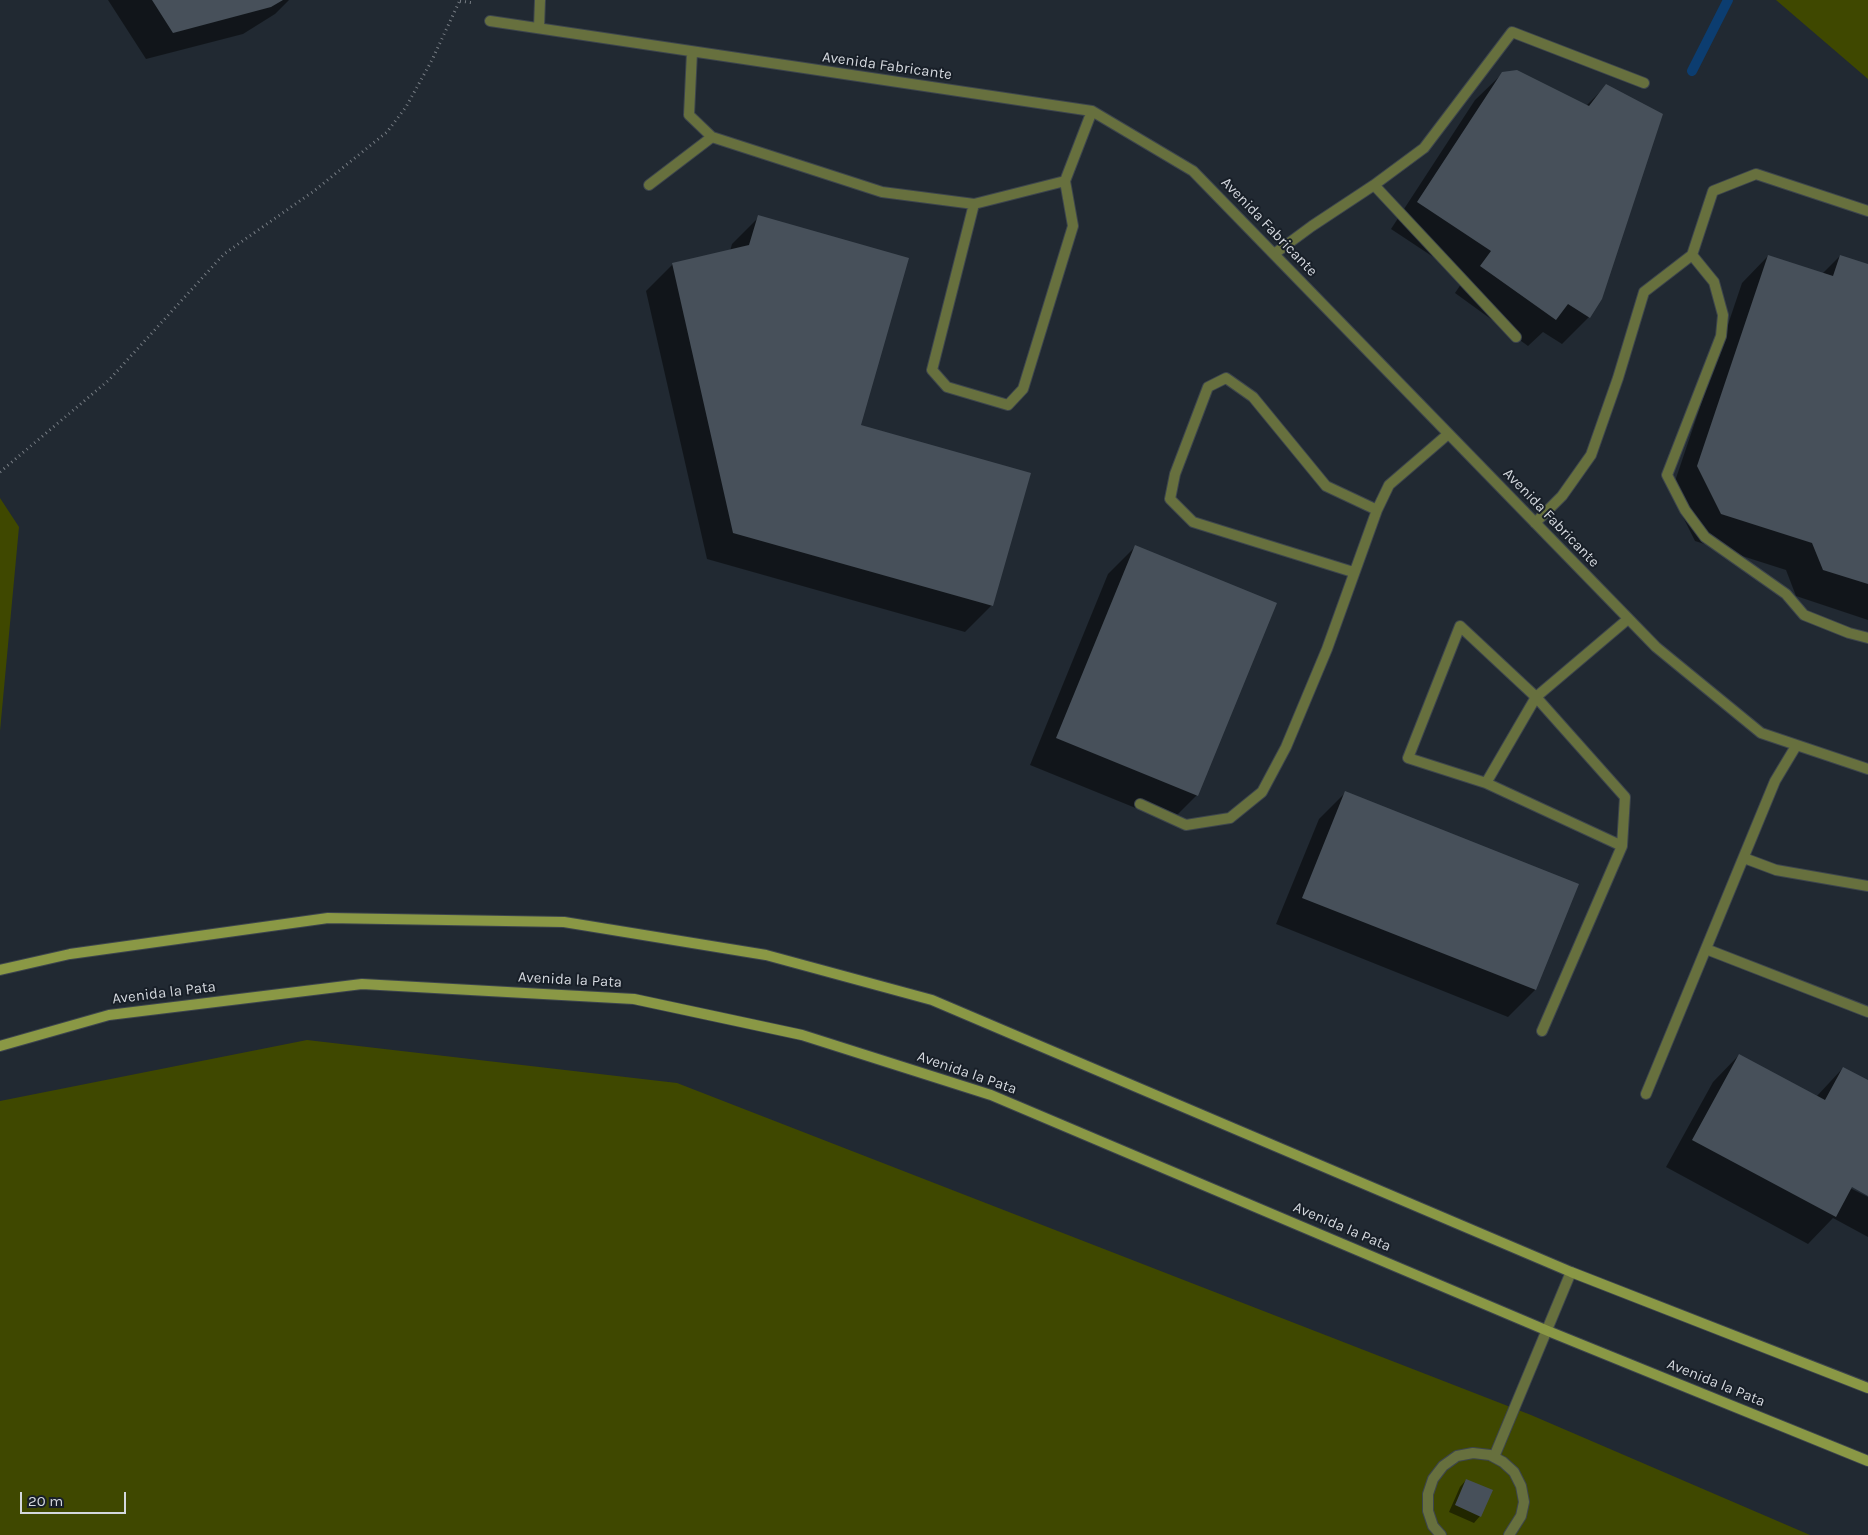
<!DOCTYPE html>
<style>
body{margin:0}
#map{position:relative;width:1868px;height:1535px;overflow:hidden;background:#212932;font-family:Karla,sans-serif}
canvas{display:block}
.scale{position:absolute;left:20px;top:1492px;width:106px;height:22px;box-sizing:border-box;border:2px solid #d3d7dd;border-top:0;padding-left:6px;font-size:15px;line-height:18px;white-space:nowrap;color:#d3d7dd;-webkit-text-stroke:4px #181f28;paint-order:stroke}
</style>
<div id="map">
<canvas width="1868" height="1535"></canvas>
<div class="scale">20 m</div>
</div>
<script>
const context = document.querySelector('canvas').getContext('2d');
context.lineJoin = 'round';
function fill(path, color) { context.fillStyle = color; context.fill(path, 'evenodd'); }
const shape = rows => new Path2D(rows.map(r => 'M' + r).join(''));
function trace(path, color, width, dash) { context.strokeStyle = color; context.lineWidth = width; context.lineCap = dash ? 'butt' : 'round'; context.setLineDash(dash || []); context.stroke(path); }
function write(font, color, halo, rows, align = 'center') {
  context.font = font + ' Karla,sans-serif'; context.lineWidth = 4; context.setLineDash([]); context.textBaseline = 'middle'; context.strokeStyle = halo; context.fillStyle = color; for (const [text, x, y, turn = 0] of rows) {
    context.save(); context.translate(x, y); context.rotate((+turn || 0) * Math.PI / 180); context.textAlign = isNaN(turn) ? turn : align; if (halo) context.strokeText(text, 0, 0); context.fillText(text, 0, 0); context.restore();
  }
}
const green = shape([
 [1776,0,1868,0,1868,79],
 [0,498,19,527,0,731],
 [307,1040,677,1083,1531,1415,1810,1535,0,1535,0,1101]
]);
const shadow = shape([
 [108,0,289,0,275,14,243,34,146,59],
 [1503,73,1586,106,1607,85,1589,317,1562,344,1543,332,1528,346,1455,293,1465,278,1391,229,1475,100],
 [759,217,859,425,992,605,965,632,707,559,646,291,673,264,730,251,732,244],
 [1768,256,1822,274,1840,256,1868,265,1868,620,1796,596,1786,570,1695,541,1671,493,1742,283],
 [1135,547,1197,795,1170,822,1030,765,1108,574],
 [1346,792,1577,885,1535,990,1508,1017,1276,924,1319,819],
 [1739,1055,1816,1097,1843,1068,1868,1082,1868,1195,1847,1183,1846,1186,1868,1197,1868,1237,1833,1218,1808,1244,1666,1167,1713,1082],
 [1466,1480,1480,1516,1474,1523,1449,1512,1460,1487]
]);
const stream = shape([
 [1692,71,1728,0]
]);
const building = shape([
 [152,0,283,0,271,7,173,33],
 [1517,70,1589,106,1606,84,1663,114,1602,299,1590,318,1568,304,1556,320,1480,266,1491,251,1417,202,1502,72],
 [758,215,909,258,861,425,1031,473,993,606,733,533,672,263,749,245],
 [1768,255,1833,276,1840,255,1868,264,1868,584,1823,570,1812,543,1721,514,1697,466],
 [1135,545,1277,603,1198,796,1056,738],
 [1345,791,1579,884,1536,990,1302,898],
 [1739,1054,1825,1100,1843,1067,1868,1080,1868,1196,1852,1187,1836,1217,1692,1140],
 [1466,1479,1493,1490,1481,1517,1455,1505]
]);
const path = shape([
 [460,1,474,3],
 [0,472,109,380,224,254,314,191,387,132,406,107,432,60,460,0]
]);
const service = shape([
 [490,21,1092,111,1193,171,1656,647,1761,733,1868,769],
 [539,28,540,0],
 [692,52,689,115,712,137,882,192,974,204,932,370,947,387,1008,405,1023,389,1073,226,1065,181,1092,111],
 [649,185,712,137],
 [1374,185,1424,148,1512,32,1644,83],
 [974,204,1065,181],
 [1274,254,1312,226,1374,185,1516,337],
 [1692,255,1714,282,1723,315,1721,336,1667,475,1685,510,1705,537,1786,594,1804,615,1849,633,1868,638],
 [1535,523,1562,496,1591,455,1618,378,1644,292,1692,255,1713,191,1756,174,1868,211],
 [1353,572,1193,522,1170,499,1175,474,1208,387,1226,378,1253,397,1326,486,1377,510],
 [1486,783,1408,758,1460,626,1536,697,1625,797,1622,846],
 [1140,804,1186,825,1230,818,1262,792,1286,747,1327,649,1377,510,1389,485,1447,435],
 [1744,858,1776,870,1868,886],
 [1706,949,1868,1012],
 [1542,1031,1622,846,1486,783,1536,697,1628,619],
 [1646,1094,1775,781,1796,746],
 [1494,1457,1571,1272],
 [1441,1535,1433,1526,1428,1511,1428,1494,1433,1479,1443,1466,1457,1456,1473,1453,1490,1455,1503,1462,1514,1472,1521,1486,1524,1502,1521,1516,1509,1535]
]);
const secondary = shape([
 [0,970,70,954,328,918,564,922,766,955,932,1000,1571,1272,1868,1388],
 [0,1046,109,1015,362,984,634,999,802,1035,991,1095,1548,1331,1868,1461]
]);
const streetNames = [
 ["Avenida Fabricante",887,66,8],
 ["Avenida Fabricante",1269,227,46],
 ["Avenida Fabricante",1551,518,46],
 ["Avenida la Pata",570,980,3],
 ["Avenida la Pata",164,993,-7],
 ["Avenida la Pata",967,1073,19],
 ["Avenida la Pata",1342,1227,23],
 ["Avenida la Pata",1716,1383,22]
];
fill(green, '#3f4800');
fill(shadow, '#0007');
trace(stream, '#0c3d70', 10);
fill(building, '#47505a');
trace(service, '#3d454d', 12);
trace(secondary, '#3d454d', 12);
trace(path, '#777d84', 3, [1, 4]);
trace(service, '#67703e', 10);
trace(secondary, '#8a9845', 10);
write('15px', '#d3d7dd', '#181f28', streetNames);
</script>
